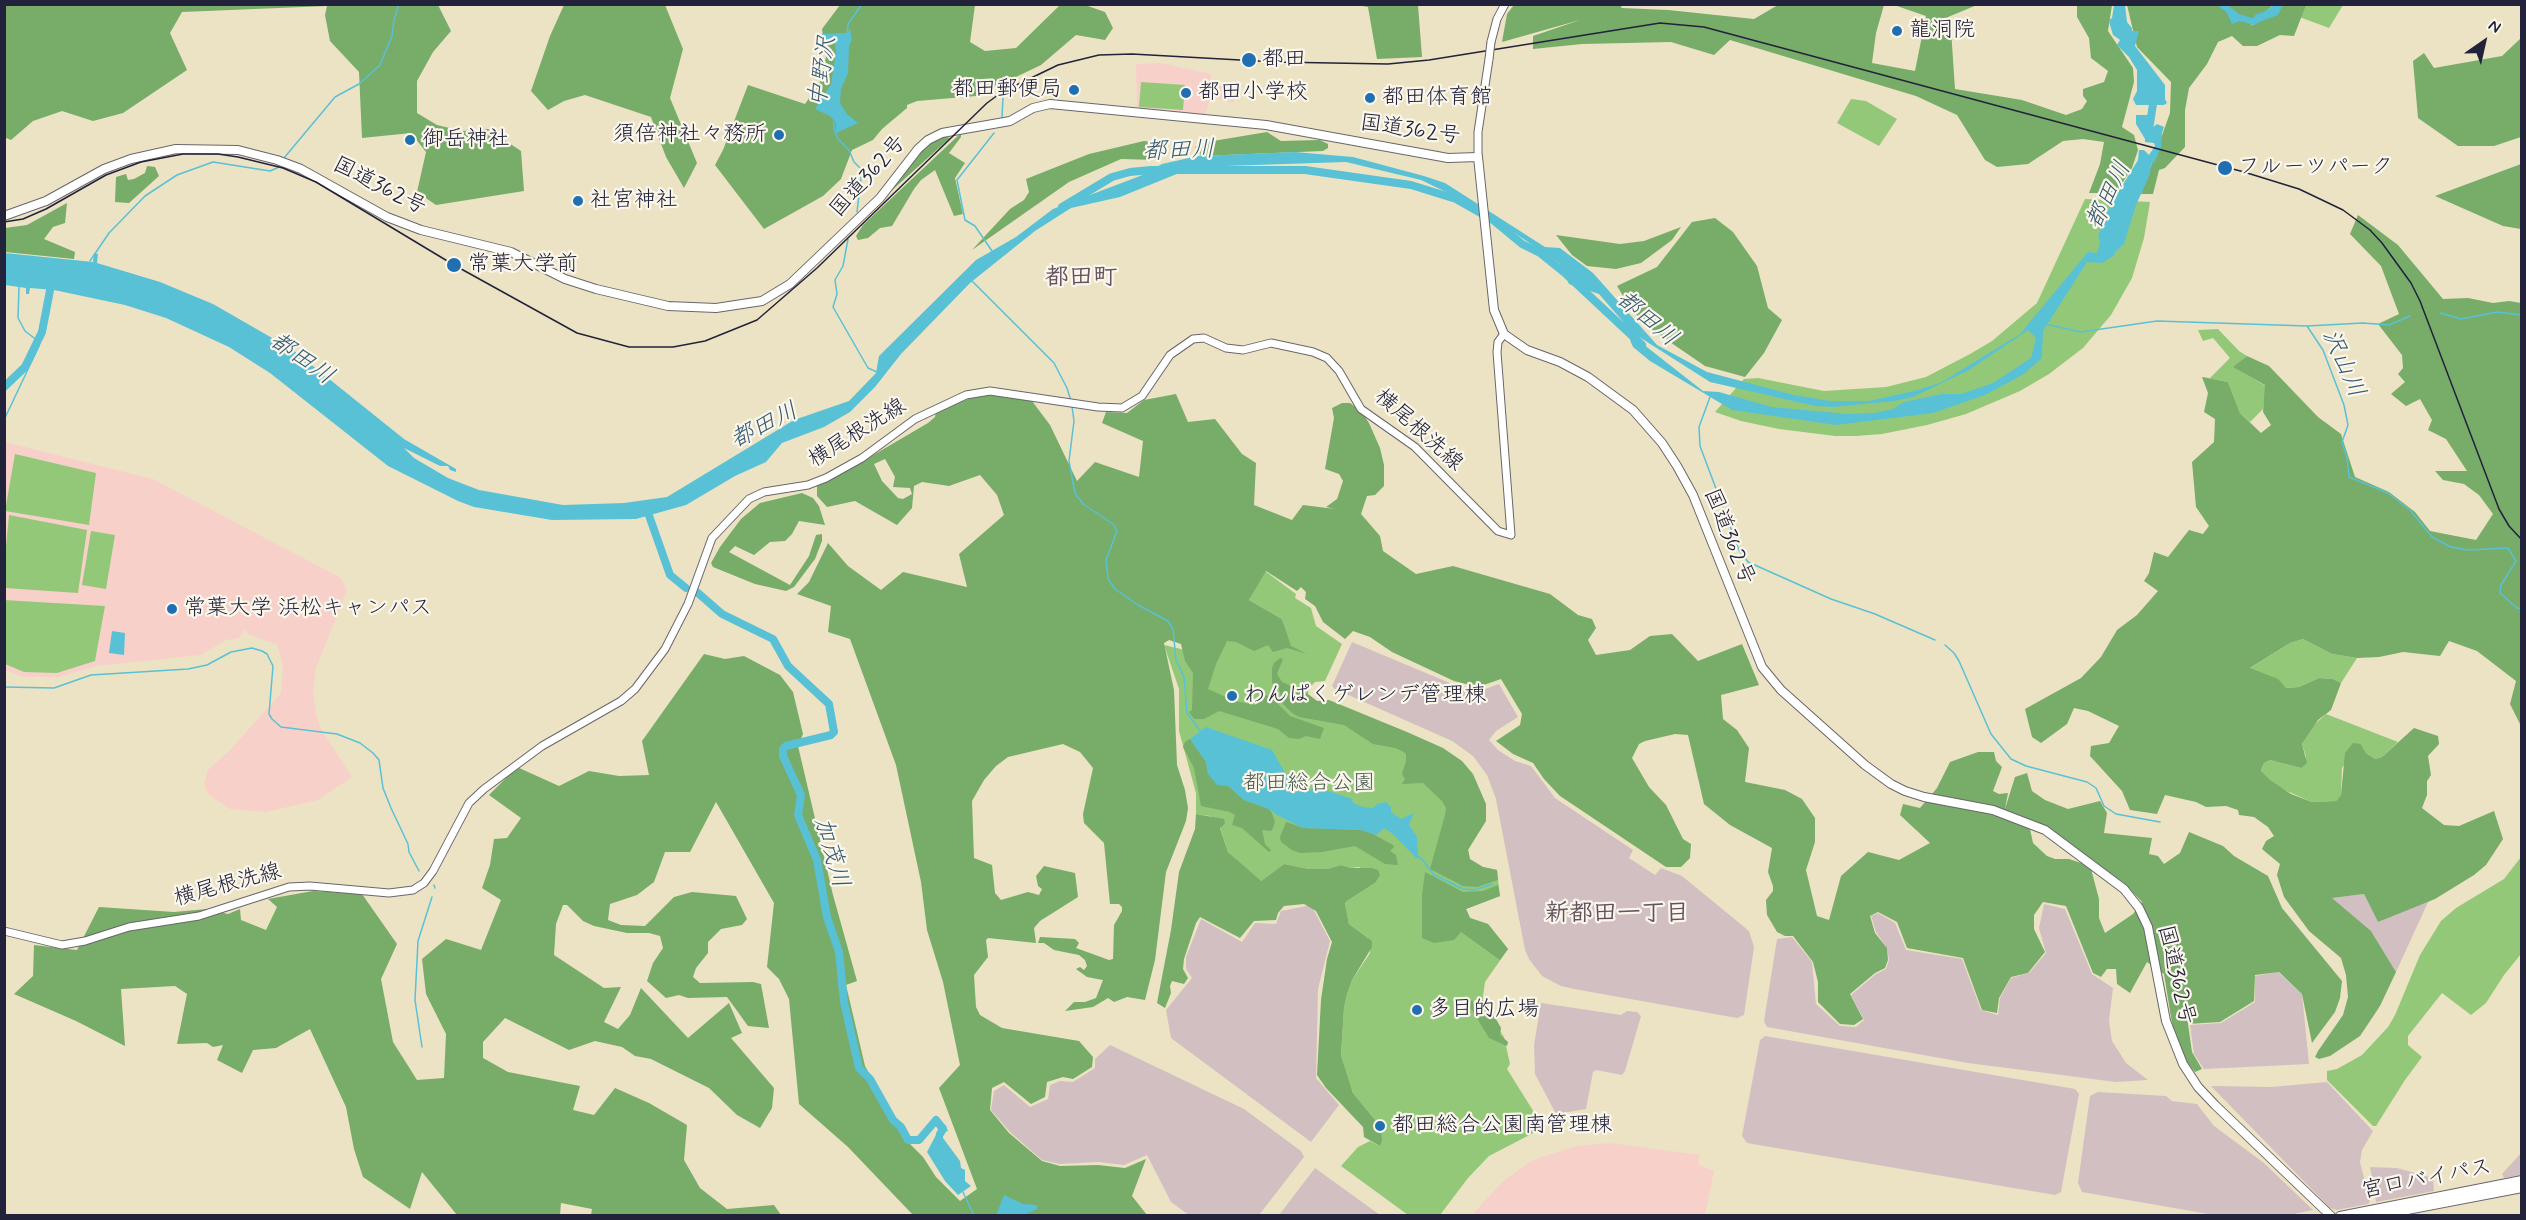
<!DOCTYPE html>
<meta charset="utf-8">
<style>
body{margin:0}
#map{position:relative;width:2526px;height:1220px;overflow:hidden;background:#ece3c4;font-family:Mynerve,sans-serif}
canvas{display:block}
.frame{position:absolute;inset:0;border:6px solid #22223b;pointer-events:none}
.north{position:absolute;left:2454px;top:12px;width:60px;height:60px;-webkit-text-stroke:4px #fbf7ec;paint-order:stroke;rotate:34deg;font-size:16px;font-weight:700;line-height:24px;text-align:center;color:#22223b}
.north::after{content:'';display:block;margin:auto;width:21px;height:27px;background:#22223b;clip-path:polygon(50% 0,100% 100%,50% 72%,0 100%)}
</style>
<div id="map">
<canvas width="2526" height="1220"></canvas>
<div class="frame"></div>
<div class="north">N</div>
</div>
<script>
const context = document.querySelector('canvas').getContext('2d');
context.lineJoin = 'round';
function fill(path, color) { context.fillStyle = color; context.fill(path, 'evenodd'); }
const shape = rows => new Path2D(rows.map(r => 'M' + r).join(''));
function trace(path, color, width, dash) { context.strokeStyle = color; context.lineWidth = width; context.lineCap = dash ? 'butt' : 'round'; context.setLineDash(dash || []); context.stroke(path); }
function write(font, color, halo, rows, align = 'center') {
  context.font = font + ' Mynerve,"Klee One",sans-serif'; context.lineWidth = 4.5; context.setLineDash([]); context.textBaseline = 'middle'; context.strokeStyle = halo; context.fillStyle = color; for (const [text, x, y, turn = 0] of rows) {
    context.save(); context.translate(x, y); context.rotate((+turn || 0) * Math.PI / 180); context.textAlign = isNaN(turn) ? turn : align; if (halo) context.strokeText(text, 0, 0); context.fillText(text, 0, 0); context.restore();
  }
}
const built = shape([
 [1161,63,1211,74,1211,83,1236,89,1234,103,1210,97,1205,116,1137,109,1136,64],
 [5,442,153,479,341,578,347,590,316,668,313,693,316,713,321,729,352,777,318,800,266,812,230,809,209,795,204,784,208,770,230,750,281,693,283,665,277,645,248,634,245,629,239,638,226,640,201,655,97,666,59,677,24,677,5,670],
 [1610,1143,1701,1155,1698,1160,1699,1165,1714,1171,1705,1215,1472,1215,1503,1181,1533,1160,1576,1146]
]);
const industrial = shape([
 [1352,642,1457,686,1477,692,1499,684,1518,717,1496,731,1489,740,1498,750,1515,761,1531,766,1555,798,1633,850,1629,858,1655,875,1661,868,1682,876,1749,931,1754,947,1744,1015,1737,1018,1574,989,1561,986,1542,976,1529,959,1525,950,1496,799,1487,775,1473,756,1452,741,1335,689,1332,686],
 [2364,894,2378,922,2429,900,2396,972,2371,931,2331,898],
 [2044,904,2065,909,2092,974,2113,988,2109,1021,2112,1041,2126,1063,2148,1080,2116,1082,1968,1063,1767,1027,1764,1021,1777,939,1792,937,1812,962,1816,1004,1840,1026,1856,1027,1864,1020,1851,995,1876,974,1886,969,1889,960,1887,948,1876,932,1871,916,1878,913,1895,923,1906,950,1962,959,1981,1010,1998,1015,2000,998,2011,978,2029,973,2046,953,2039,928],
 [1311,905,1330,941,1318,989,1316,1078,1339,1105,1311,1142,1171,1038,1166,1010,1192,978,1186,969,1186,957,1201,919,1242,942,1255,923,1276,924,1281,911],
 [2278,972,2302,994,2309,1064,2204,1069,2194,1054,2190,1025,2221,1023,2255,1002,2255,976],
 [1541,1003,1621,1015,1627,1011,1637,1012,1641,1016,1625,1071,1622,1075,1596,1070,1593,1072,1586,1109,1556,1114,1535,1074,1534,1045],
 [1765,1036,2075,1089,2079,1094,2061,1192,2055,1195,1747,1143,1742,1136,1760,1040],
 [1110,1045,1244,1109,1301,1151,1304,1157,1259,1215,1189,1215,1171,1202,1147,1155,1124,1165,1098,1162,1059,1164,1042,1160,1010,1132,991,1110,994,1091,1004,1085,1030,1107,1048,1099,1050,1085,1060,1081,1073,1082,1095,1068,1095,1059],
 [2327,1082,2373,1131,2362,1150,2360,1162,2370,1201,2368,1204,2337,1210,2330,1208,2211,1086,2271,1087],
 [2098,1092,2166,1096,2172,1101,2197,1104,2214,1126,2264,1163,2313,1210,2289,1215,2214,1215,2082,1192,2078,1183,2090,1096],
 [2521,1153,2521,1175,2504,1178,2502,1174],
 [2370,1167,2397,1168,2433,1178,2434,1191,2376,1202],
 [1315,1168,1380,1215,1279,1215]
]);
const green = shape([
 [2287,5,2343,5,2329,28,2302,18,2288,9],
 [1141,82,1185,85,1183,110,1139,107],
 [1851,99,1866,101,1897,119,1879,146,1837,123],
 [2085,199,2150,202,2144,238,2132,278,2111,315,2083,348,2049,374,2020,391,1966,414,1927,425,1882,434,1856,436,1835,436,1779,429,1741,421,1715,412,1744,379,1758,378,1824,391,1886,387,1926,377,1970,354,1992,341,2037,303],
 [2218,329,2239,351,2247,356,2234,367,2266,386,2263,409,2250,422,2240,413,2228,382,2202,377,2210,378,2230,358,2213,338,2203,341,2198,330],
 [15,454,96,473,89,525,5,511],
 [9,515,87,530,78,593,5,588,5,556],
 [91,531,115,535,106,589,82,585],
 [1265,571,1296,594,1295,598,1311,608,1316,626,1342,644,1325,681,1315,682,1309,688,1308,694,1317,701,1326,701,1414,736,1468,849,1470,860,1483,867,1497,870,1500,896,1466,909,1470,918,1488,924,1508,949,1485,982,1482,1004,1504,1037,1510,1064,1507,1069,1542,1125,1541,1129,1489,1156,1468,1178,1440,1215,1408,1215,1341,1166,1358,1147,1370,1141,1380,1146,1376,1121,1353,1093,1341,1055,1344,1008,1347,994,1352,980,1370,953,1368,938,1349,924,1345,905,1347,901,1375,883,1359,867,1351,868,1341,865,1327,869,1309,869,1284,864,1261,881,1258,881,1228,852,1220,827,1225,824,1210,816,1196,814,1196,793,1179,731,1179,689,1164,645,1189,651,1222,636,1258,644,1290,646,1282,619,1249,600],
 [4,600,105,606,95,661,57,673,24,672,5,664],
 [2303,639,2332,654,2357,658,2341,683,2333,679,2319,678,2299,687,2286,688,2249,669,2290,643],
 [2326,714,2398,742,2382,757,2375,759,2366,753,2361,744,2342,768,2341,795,2336,801,2312,802,2266,782,2261,772,2264,763,2270,760,2301,768,2306,756,2302,744,2315,724],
 [2521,857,2521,954,2504,975,2486,1003,2471,1015,2442,993,2408,1036,2408,1045,2422,1057,2405,1080,2376,1126,2373,1126,2327,1080,2327,1071,2337,1069,2362,1055,2388,1027,2395,1015,2420,955,2441,921,2456,908,2504,879]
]);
const forest = shape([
 [5,4,438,5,451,31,433,52,417,81,417,113,437,125,462,131,488,129,521,151,524,191,436,205,417,192,426,152,411,133,362,138,359,72,330,41,325,15,327,6,182,12,170,33,187,70,123,113,93,121,62,111,33,121,11,140,4,137],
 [564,5,665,5,683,49,670,98,697,163,684,188,666,157,651,117,585,95,564,101,548,110,531,91,550,36],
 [840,5,975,5,970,42,985,51,1016,48,1060,5,1085,5,1105,12,1113,28,1105,40,1076,35,1041,65,976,96,917,101,907,105,907,108,882,129,873,140,852,150,841,179,823,196,764,229,715,165,723,150,748,85,805,104,820,82,826,57,822,29],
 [1357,5,1418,5,1422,57,1377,59,1368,7],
 [1514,5,1622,5,1621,8,1668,10,1754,19,1778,5,1884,5,1876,33,1872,63,1915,71,1926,16,1894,5,1977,5,1948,17,1951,30,1955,89,2022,100,2066,115,2082,109,2087,101,2083,96,2083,89,2104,82,2108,71,2091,58,2089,38,2077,17,2077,5,2112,5,2108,31,2133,68,2134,82,2122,127,2134,135,2138,150,2132,168,2116,193,2089,193,2100,164,2104,142,2083,139,2063,141,2028,164,1997,167,1985,160,1957,115,1916,96,1730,40,1714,55,1671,42,1582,44,1533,49,1533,36,1580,20,1502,42,1507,14],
 [2127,5,2273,5,2250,26,2274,14,2279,5,2306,5,2294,36,2280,35,2257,46,2243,46,2232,36,2218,42,2207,64,2189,88,2185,110,2185,147,2165,168,2159,170,2153,194,2141,194,2170,113,2171,82,2137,47],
 [2521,38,2521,137,2494,146,2458,146,2418,118,2413,61,2424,53,2434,68,2502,56],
 [1267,132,1281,141,1320,140,1328,144,1328,148,1323,151,1201,156,1195,147,1201,143],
 [961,133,961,137,949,153,965,163,955,178,963,214,954,216,935,170,921,180,914,189,892,226,880,228,868,238,858,240,856,236,863,225],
 [943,136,950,138,890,192,924,146],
 [1144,141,1158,143,1164,151,1157,160,1121,159,1069,182,972,250,1010,209,1024,200,1029,192,1026,179,1089,154],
 [2521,164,2521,229,2503,226,2435,196],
 [147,166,155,167,159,176,129,203,115,202,116,177,126,174,128,180,134,179,145,173],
 [67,203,65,223,53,227,44,239,75,252,74,259,5,252,5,228,27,225],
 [2358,215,2398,245,2443,299,2468,298,2493,303,2509,301,2521,303,2522,728,2510,704,2516,681,2477,651,2449,641,2440,656,2403,652,2379,657,2357,658,2332,654,2303,639,2290,643,2250,668,2278,679,2286,688,2299,687,2319,678,2333,679,2341,683,2331,710,2318,720,2302,744,2307,763,2301,768,2270,760,2264,763,2261,771,2270,780,2291,794,2312,802,2336,801,2341,795,2345,753,2353,743,2361,744,2366,753,2375,759,2382,757,2414,728,2438,736,2439,744,2428,756,2431,775,2427,781,2427,795,2422,808,2444,825,2459,826,2494,811,2503,839,2486,865,2474,875,2435,899,2378,922,2364,894,2332,898,2371,931,2396,972,2380,1006,2360,1036,2330,1056,2319,1059,2315,1057,2318,1051,2343,1015,2348,997,2346,975,2341,958,2309,931,2284,897,2277,875,2280,864,2262,849,2266,841,2274,836,2268,827,2254,817,2239,815,2238,810,2226,806,2206,807,2196,802,2165,795,2157,814,2130,810,2122,791,2090,756,2091,746,2109,743,2119,726,2088,711,2074,708,2067,724,2041,743,2032,737,2025,709,2081,678,2101,657,2117,630,2137,615,2158,591,2144,581,2149,573,2154,552,2168,557,2189,530,2203,534,2209,526,2196,507,2192,462,2214,442,2215,419,2204,412,2208,393,2202,377,2228,382,2240,413,2261,433,2271,425,2263,412,2265,385,2233,367,2247,356,2269,366,2318,417,2341,434,2355,477,2389,492,2415,512,2430,531,2476,540,2493,514,2479,495,2464,484,2443,480,2435,471,2467,471,2446,439,2428,430,2432,420,2420,399,2406,406,2391,394,2405,382,2398,374,2403,368,2402,355,2378,324,2399,314,2381,266,2350,234],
 [1715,218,1733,232,1757,266,1768,308,1782,320,1764,353,1745,377,1705,366,1651,329,1631,309,1617,286,1657,267,1692,222],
 [1681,227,1672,240,1641,263,1616,269,1587,266,1572,255,1556,235,1620,244,1644,241],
 [1176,394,1188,422,1215,419,1242,454,1256,463,1254,505,1292,520,1303,505,1335,509,1326,507,1337,499,1343,481,1339,474,1325,469,1334,418,1332,408,1342,403,1350,403,1361,411,1369,423,1380,448,1384,465,1384,486,1375,495,1367,496,1361,514,1380,536,1383,551,1416,574,1453,566,1550,594,1578,615,1592,619,1596,628,1588,640,1596,655,1630,650,1650,636,1672,634,1698,661,1742,644,1759,685,1721,695,1723,719,1737,730,1749,748,1745,782,1785,790,1802,799,1815,818,1815,842,1806,870,1817,916,1829,920,1841,876,1868,852,1899,860,1930,843,1900,815,1903,804,1920,808,1937,788,1950,762,1978,752,1994,752,1996,761,2002,767,1993,791,1999,794,2008,793,2005,809,2015,777,2027,773,2032,791,2045,800,2068,809,2100,801,2107,813,2104,833,2152,838,2149,854,2158,856,2164,864,2180,853,2189,832,2223,846,2234,856,2268,876,2282,908,2342,981,2340,998,2335,1012,2312,1043,2302,994,2279,972,2255,975,2254,1001,2220,1022,2188,1024,2192,1052,2202,1069,2195,1072,2185,1060,2172,1023,2164,974,2147,962,2130,993,2117,984,2116,969,2107,969,2101,977,2093,973,2066,906,2043,902,2034,915,2034,929,2045,952,2028,973,2011,977,1999,998,1997,1013,1982,1010,1963,958,1907,948,1897,922,1878,912,1870,916,1875,933,1887,948,1888,960,1885,968,1875,973,1850,994,1863,1019,1854,1025,1840,1024,1818,1002,1818,982,1813,962,1793,936,1785,936,1777,932,1767,915,1766,900,1773,891,1773,886,1768,872,1772,848,1730,825,1704,804,1688,735,1675,734,1645,741,1639,744,1632,758,1649,787,1666,805,1683,839,1691,844,1690,858,1681,867,1666,867,1560,796,1544,779,1533,763,1513,754,1496,741,1520,725,1522,714,1501,679,1478,687,1454,681,1392,652,1370,637,1353,631,1345,639,1323,622,1315,606,1305,599,1306,592,1301,587,1297,591,1266,571,1249,600,1282,619,1291,646,1307,654,1287,648,1273,652,1268,645,1254,651,1236,642,1227,641,1216,664,1208,689,1235,701,1256,705,1263,695,1270,696,1290,716,1324,728,1320,739,1306,736,1299,739,1289,738,1278,729,1219,711,1204,719,1194,719,1189,712,1192,710,1193,673,1185,661,1181,644,1169,640,1164,643,1174,690,1177,765,1185,790,1188,808,1186,821,1166,872,1155,960,1145,1000,1127,997,1114,1002,1108,998,1093,1007,1065,1011,1074,1002,1085,1002,1096,998,1103,980,1087,977,1076,969,1080,967,1084,970,1087,966,1085,960,1079,955,1054,950,1044,943,1038,943,1040,937,1075,939,1079,943,1076,948,1109,960,1113,959,1114,925,1122,911,1122,907,1119,904,1110,904,1104,843,1084,823,1083,814,1093,768,1080,752,1063,744,1008,757,996,766,984,780,972,801,974,858,992,865,995,893,1001,900,1028,892,1039,895,1042,889,1038,886,1036,876,1044,866,1075,873,1078,897,1040,921,1034,928,1036,943,988,938,986,940,988,957,974,975,976,1007,980,1015,1002,1028,1079,1041,1093,1057,1092,1067,1073,1079,1063,1077,1047,1082,1045,1097,1031,1104,1004,1082,992,1088,990,1110,1009,1133,1042,1161,1060,1166,1098,1165,1125,1168,1146,1159,1132,1196,1147,1215,913,1215,848,1147,799,1104,789,999,779,979,767,967,774,903,716,802,690,852,665,852,654,882,637,895,610,904,608,920,621,925,645,926,674,897,692,892,736,896,747,919,742,925,721,929,708,942,708,953,696,968,693,977,700,983,753,982,761,984,769,1028,748,1026,727,997,688,998,679,995,666,998,647,981,653,963,663,948,660,936,649,933,627,933,594,926,583,921,567,905,563,905,556,924,554,955,604,988,621,987,604,1022,618,1029,630,1015,641,988,688,1038,729,1003,742,1033,731,1038,774,1088,772,1108,760,1128,737,1115,709,1088,651,1059,635,1056,622,1047,595,1041,569,1050,505,1018,483,1042,483,1058,508,1072,580,1086,573,1110,594,1115,615,1088,649,1103,687,1125,684,1160,700,1188,727,1209,774,1205,781,1215,591,1215,592,1209,561,1203,560,1215,457,1215,422,1172,410,1209,363,1177,354,1149,346,1107,310,1029,276,1048,253,1050,242,1073,217,1060,223,1045,213,1047,207,1043,177,1044,187,994,175,986,121,989,125,1046,76,1021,14,994,33,976,34,945,77,950,99,907,174,912,207,909,228,914,240,909,241,920,266,930,277,907,268,899,313,891,362,894,397,944,381,979,393,1042,417,1080,444,1078,446,1034,426,994,422,959,446,939,481,950,501,900,482,888,490,865,494,839,507,838,521,818,489,795,517,767,559,786,589,771,619,776,649,775,642,741,704,654,725,659,744,656,780,675,793,692,803,734,798,746,833,895,857,981,846,985,865,1066,906,1140,923,1157,936,1177,960,1201,977,1189,939,1088,960,1065,943,982,927,930,921,882,896,765,850,639,828,632,831,606,797,594,809,582,828,543,848,566,881,590,903,572,967,587,959,554,1004,515,997,495,980,475,949,486,922,482,914,486,912,508,897,525,855,501,827,507,817,496,817,484,846,471,928,423,935,417,936,411,971,398,993,395,1032,401,1050,425,1077,481,1095,462,1139,477,1143,441,1102,423,1106,412,1127,413,1144,400],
 [885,459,895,477,893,487,910,488,912,494,903,499,898,498,882,481,874,464],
 [2016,821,2045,828,2123,882,2142,902,2133,914,2105,933,2099,918,2099,899,2091,869,2084,864,2069,859,2055,859,2047,856,2033,843,2030,829],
 [802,493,813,498,819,506,825,525,799,521,792,534,785,541,770,542,754,555,735,546,729,552,790,585,809,556,816,535,822,534,822,541,815,559,794,587,786,591,755,584,713,567,711,563,720,547,741,519,760,503],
 [1280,658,1283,659,1277,674,1282,682,1305,692,1317,701,1329,700,1407,732,1443,748,1462,761,1473,774,1486,804,1486,821,1468,850,1470,859,1483,867,1497,870,1498,880,1477,887,1463,886,1430,869,1445,815,1446,808,1442,801,1423,783,1402,784,1405,779,1402,774,1406,761,1406,754,1402,751,1395,748,1373,744,1344,725,1299,717,1292,713,1283,704,1279,689,1272,683,1272,668,1274,663],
 [1190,739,1206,762,1208,774,1228,786,1244,800,1269,809,1272,813,1275,822,1273,828,1271,831,1262,830,1265,844,1271,850,1269,852,1242,828,1232,825,1235,815,1230,812,1201,806,1194,768,1183,747,1185,742],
 [1196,814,1224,819,1225,824,1220,828,1228,852,1261,881,1284,864,1309,869,1327,869,1341,865,1351,868,1372,868,1378,870,1380,875,1375,883,1347,901,1345,904,1349,924,1372,941,1372,947,1352,980,1347,994,1344,1008,1341,1055,1353,1093,1376,1121,1376,1128,1381,1131,1382,1140,1380,1146,1364,1137,1363,1127,1326,1088,1317,1075,1321,1000,1327,959,1332,942,1316,911,1304,904,1284,906,1278,913,1276,920,1254,921,1240,938,1200,917,1196,923,1184,959,1183,969,1188,978,1184,984,1172,981,1170,986,1171,993,1165,1008,1157,1003,1171,930,1179,872,1195,829],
 [1286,822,1304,828,1361,830,1371,833,1393,845,1394,847,1390,851,1396,855,1398,865,1385,864,1355,846,1322,852,1300,853,1292,850,1281,842,1280,837],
 [1425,872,1463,892,1483,891,1498,885,1500,896,1466,909,1470,918,1488,924,1508,949,1500,960,1461,932,1454,940,1434,943,1422,938,1422,895],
 [1481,999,1486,1001,1501,1028,1500,1035,1508,1042,1507,1046,1489,1038,1472,1010,1466,1006,1469,1000,1477,1002]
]);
const water = shape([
 [2114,5,2125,5,2127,22,2132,28,2132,31,2139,31,2135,46,2165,85,2165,99,2167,103,2164,105,2136,105,2133,99,2137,91,2137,70,2129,57,2117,45,2120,40,2113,35,2110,25,2109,20,2112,18],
 [2218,5,2228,5,2239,14,2252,18,2261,16,2273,5,2276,5,2265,19,2254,25,2240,21,2232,24,2227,13],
 [850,29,852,40,849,45,848,73,841,89,840,103,847,114,858,123,836,133,836,123,830,116,815,109,831,84,836,52,835,44,824,43,819,40,818,34,847,33],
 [2136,115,2148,115,2150,127,2152,128,2157,124,2164,127,2162,133,2161,147,2155,161,2151,165,2150,174,2136,205,2124,244,2114,253,2115,255,2102,263,2087,262,2043,331,2042,358,2024,374,1985,395,1933,413,1836,425,1732,410,1650,361,1633,347,1630,340,1634,337,1703,391,1719,392,1772,407,1847,414,1874,413,1893,409,1904,402,1942,394,1961,394,1993,383,2031,358,2036,338,2028,330,1969,370,1913,397,1894,401,1834,407,1815,406,1710,382,1633,333,1599,294,1569,284,1559,263,1473,205,1421,180,1346,162,1194,167,1120,197,1071,208,1035,231,970,283,901,354,875,387,850,412,824,427,782,443,766,462,735,476,686,505,636,519,552,520,474,507,458,501,388,466,270,373,229,347,166,318,125,305,54,290,30,288,29,294,26,294,26,288,5,285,5,253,93,262,94,253,98,254,97,263,160,282,213,304,293,350,404,439,456,469,456,472,450,470,448,466,440,466,404,448,414,458,448,478,479,490,563,505,624,503,667,497,794,420,849,401,876,373,879,356,976,260,1016,237,1053,209,1140,176,1162,164,1198,156,1295,152,1353,157,1424,176,1445,183,1545,247,1560,248,1593,273,1657,345,1707,372,1794,395,1830,401,1869,401,1918,390,1942,382,2020,334,2088,252,2097,253,2100,242,2098,236,2102,226,2111,204,2138,160,2139,150,2144,150,2149,155,2155,146,2154,143,2145,142,2145,139,2136,124],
 [112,631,125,633,124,655,109,653],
 [1206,727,1272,750,1296,792,1309,791,1315,787,1322,789,1352,799,1353,803,1363,807,1373,808,1377,804,1386,802,1391,807,1391,812,1401,819,1414,813,1409,825,1417,837,1418,855,1422,859,1416,858,1393,834,1384,828,1376,835,1361,830,1303,828,1277,815,1269,809,1244,800,1228,786,1217,785,1208,774,1206,762,1190,739],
 [945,1124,948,1131,943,1132,943,1138,960,1161,961,1168,965,1170,965,1181,971,1186,958,1195,945,1181,927,1152,939,1129],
 [1004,1195,1023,1204,1037,1205,1037,1209,1024,1215,996,1215]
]);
const stream = shape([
 [847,34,848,24,862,4],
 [1002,117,1003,98],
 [834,122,834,129,838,139,849,150,854,162,862,170,857,212],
 [284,158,335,97,359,84,380,65,392,36,394,20,399,4],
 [848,239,843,266,835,280,837,294,833,307,868,368,877,372],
 [992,251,975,226,965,220,957,180,994,133],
 [90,261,109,233,145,196,177,175,213,162,270,171,277,168,280,165],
 [972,281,1054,363,1067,388,1071,401],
 [2440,313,2461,319,2497,312,2522,315],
 [2045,324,2081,332,2157,321,2307,326,2363,323,2389,325,2410,316],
 [2307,326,2323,350,2344,405,2348,425,2342,442,2347,458,2349,477,2388,493,2410,510,2432,537,2451,547,2468,550,2508,548,2516,561,2501,585,2500,593,2517,608,2522,609],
 [1710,397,1699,427,1700,446,1739,550,1748,562,1831,599,1875,614,1935,640],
 [1072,406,1074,421,1069,461,1075,493,1083,504,1113,524,1117,531,1106,560,1108,579,1115,589,1138,605,1168,621,1173,629,1176,660,1184,677,1187,713,1201,732],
 [4,420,39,346,38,341,25,331,18,318,19,287],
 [1945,645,1954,653,1959,661,1991,734,2011,759,2026,766,2087,782,2096,788,2104,806,2116,814,2160,822],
 [4,687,54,688,91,675,188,669,207,665,231,652,252,648,262,651,267,654,273,666,269,714,272,719,281,727,337,734,360,743,373,753,379,760,383,788,391,808,408,844,409,852,419,871],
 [1421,858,1434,875,1463,889,1474,890,1492,884],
 [434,885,435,888],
 [422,1047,415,1000,418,941,432,897],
 [963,1192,974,1216]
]);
const river = shape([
 [2258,18,2275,12,2279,4],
 [2149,130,2153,104,2150,95],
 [1062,207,1112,177,1130,172,1151,170,1305,170,1411,185,1456,199,1493,220,1522,244,1540,253,1566,274,1642,345],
 [4,387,25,367,42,332,52,280],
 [646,507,670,575,686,588],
 [698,593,722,614,773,639,788,666,829,704,834,732,831,735,786,746,783,749,783,756,801,795,798,815,817,860,827,917,839,952,844,1002,859,1068,870,1079,893,1120,901,1127,908,1140,919,1140,936,1120,943,1129,940,1134]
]);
const major = shape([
 [1491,42,1497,19,1505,4],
 [1478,157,1478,132,1489,59],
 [4,931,62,945,85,941,129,927,199,916,289,887,310,886,389,893,413,890,424,883,433,871,469,803,484,789,542,746,621,701,635,689,665,649,688,604,712,538,749,499,764,492,808,485,826,478,862,458,915,419,966,395,990,391,1098,407,1122,408,1142,396,1170,355,1193,339,1204,338,1226,348,1243,350,1271,343,1313,352,1327,358,1339,371,1361,409,1415,447,1498,531,1511,535,1497,352,1498,342,1504,334]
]);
const highway = shape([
 [4,216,46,201,104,169,131,159,176,149,238,150,277,160,301,169,387,217,421,230,511,252,565,279,596,289,668,306,716,308,762,301,790,284,880,198,918,149,928,140,942,133,1010,121,1033,108,1050,104,1266,125,1448,158,1478,157,1494,310,1504,334,1527,350,1560,362,1588,377,1633,410,1662,443,1677,466,1693,495,1762,667,1781,690,1865,765,1891,784,1905,791,1924,797,1993,810,2045,830,2124,889,2139,908,2148,927,2166,1021,2183,1064,2198,1087,2215,1105,2331,1216],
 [2340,1216,2522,1180],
 [2376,1216,2522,1188]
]);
const rail = shape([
 [4,222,23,219,46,209,106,175,141,162,183,154,218,154,238,157,283,168,316,182,454,265,577,333,629,347,673,347,705,341,757,320,817,268,987,103,1002,92,1058,65,1099,55,1132,54,1276,62,1388,64,1429,60,1660,23,1704,27,2244,172,2299,189,2343,210,2370,230,2382,243,2411,283,2420,301,2499,509,2509,526,2522,540]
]);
const majorBridge = shape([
 [1489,59,1491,42]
]);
const markers = [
 [1897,31,6,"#1f6fb2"],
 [1249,60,8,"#1f6fb2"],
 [1074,90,6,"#1f6fb2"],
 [1186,93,6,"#1f6fb2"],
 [1370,98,6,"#1f6fb2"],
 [779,135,6,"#1f6fb2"],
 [410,140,6,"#1f6fb2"],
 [2225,168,8,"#1f6fb2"],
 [578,201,6,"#1f6fb2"],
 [454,265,8,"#1f6fb2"],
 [172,609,6,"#1f6fb2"],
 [1232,696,6,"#1f6fb2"],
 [1417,1010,6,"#1f6fb2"],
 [1380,1126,6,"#1f6fb2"]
];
const poiNames = [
 ["龍洞院",1909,31],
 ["都田",1262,60],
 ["都田郵便局",1062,90,"right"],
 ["都田小学校",1198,93],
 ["都田体育館",1382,98],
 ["須倍神社々務所",767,135,"right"],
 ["御岳神社",422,140],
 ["フルーツパーク",2238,168],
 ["社宮神社",590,201],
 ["常葉大学前",468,265],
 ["常葉大学 浜松キャンパス",184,609],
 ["わんぱくゲレンデ管理棟",1244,696],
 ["多目的広場",1429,1010],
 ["都田総合公園南管理棟",1392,1126]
];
const streetNames = [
 ["国道362号",1410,131,8],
 ["国道362号",869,177,-48],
 ["国道362号",379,187,27],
 ["横尾根洗線",1418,431,42],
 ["横尾根洗線",858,434,-32],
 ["国道362号",1728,537,68],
 ["横尾根洗線",228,886,-15],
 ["国道362号",2175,975,77],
 ["宮口バイパス",2427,1180,-11]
];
const parkNames = [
 ["都田総合公園",1309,784]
];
const waterNames = [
 ["中野沢",824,72,-82],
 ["都田川",1179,152,-2],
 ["都田川",2110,196,-64],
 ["都田川",1646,320,40],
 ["都田川",301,360,35],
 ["沢山川",2342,364,66],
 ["都田川",765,427,-27],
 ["加茂川",830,853,74]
];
const neighbourhoodNames = [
 ["都田町",1081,279],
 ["新都田一丁目",1617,915]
];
fill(built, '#f7d1c9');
fill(industrial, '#d2bfc1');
fill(green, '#94c879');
fill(forest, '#77ac69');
fill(water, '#59c1d6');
trace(stream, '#59c1d6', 1.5);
trace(river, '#59c1d6', 8);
trace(major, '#69666b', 9);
trace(highway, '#69666b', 10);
trace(major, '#fff', 7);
trace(highway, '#fff', 8);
trace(rail, '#22223b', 1.5);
trace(majorBridge, '#69666b', 9, []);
trace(majorBridge, '#fff', 7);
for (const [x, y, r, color] of markers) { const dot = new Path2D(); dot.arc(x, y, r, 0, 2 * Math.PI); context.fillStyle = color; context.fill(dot); trace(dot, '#fbf7ec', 2); }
write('22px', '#22223b', '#fbf7ec', poiNames, 'left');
write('22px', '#22223b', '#fbf7ec', streetNames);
write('22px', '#4a5c51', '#fbf7ec', parkNames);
write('italic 24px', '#355a71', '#fbf7ec', waterNames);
write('bold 24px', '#655261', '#fbf7ec', neighbourhoodNames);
</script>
